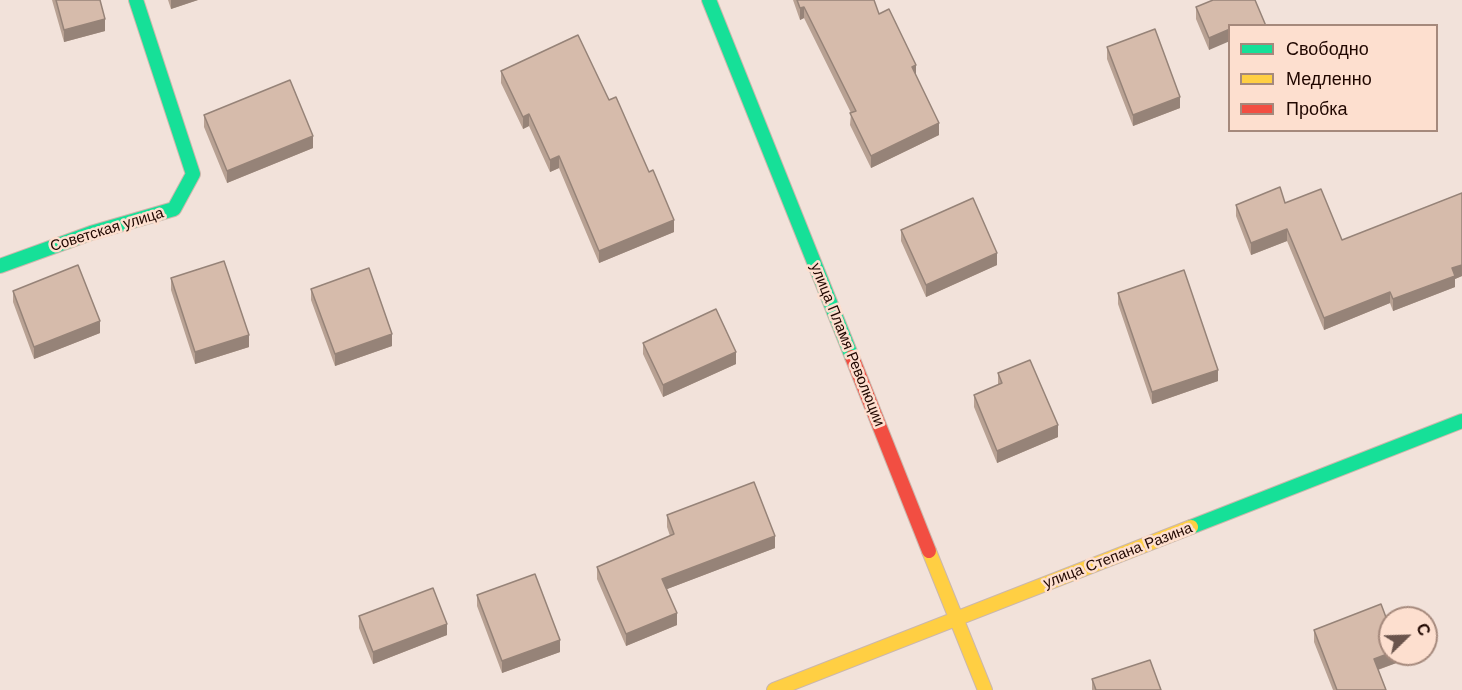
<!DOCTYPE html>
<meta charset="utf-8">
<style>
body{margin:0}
#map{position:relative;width:1462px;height:690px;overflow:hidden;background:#f2e2da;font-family:Arial,sans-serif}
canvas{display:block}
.legend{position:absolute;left:1228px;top:24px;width:210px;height:108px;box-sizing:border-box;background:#fddfcf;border:2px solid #a5897c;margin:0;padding:8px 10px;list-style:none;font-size:18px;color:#200700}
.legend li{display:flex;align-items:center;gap:12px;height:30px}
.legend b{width:30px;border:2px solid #a5897c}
.north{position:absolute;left:1378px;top:606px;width:60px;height:60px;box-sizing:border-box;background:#fddfcf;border:2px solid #a5897c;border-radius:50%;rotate:67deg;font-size:16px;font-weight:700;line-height:24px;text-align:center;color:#200700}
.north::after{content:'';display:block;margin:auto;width:21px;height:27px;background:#6a544c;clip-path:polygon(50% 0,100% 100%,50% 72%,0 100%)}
</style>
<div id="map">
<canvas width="1462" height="690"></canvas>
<ul class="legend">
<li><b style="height:8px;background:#16e098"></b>Свободно</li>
<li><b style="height:8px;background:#ffcf43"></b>Медленно</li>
<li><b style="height:8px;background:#f24e42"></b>Пробка</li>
</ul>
<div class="north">С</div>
</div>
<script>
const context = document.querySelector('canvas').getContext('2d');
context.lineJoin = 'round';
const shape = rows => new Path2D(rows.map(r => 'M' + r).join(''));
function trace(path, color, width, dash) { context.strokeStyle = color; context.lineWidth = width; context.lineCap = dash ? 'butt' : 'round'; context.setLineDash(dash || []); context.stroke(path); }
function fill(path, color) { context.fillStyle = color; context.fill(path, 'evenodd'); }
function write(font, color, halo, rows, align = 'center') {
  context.font = font + ' Arial,sans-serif'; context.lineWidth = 5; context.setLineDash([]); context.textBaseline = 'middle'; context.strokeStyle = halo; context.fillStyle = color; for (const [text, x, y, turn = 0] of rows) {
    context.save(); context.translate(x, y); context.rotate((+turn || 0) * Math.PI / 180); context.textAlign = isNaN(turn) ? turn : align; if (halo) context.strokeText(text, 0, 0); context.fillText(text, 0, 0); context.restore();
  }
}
const fast = shape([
 [709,0,852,357],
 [0,266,91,233,174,209,193,174,136,0],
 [1191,527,1462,421]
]);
const slow = shape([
 [929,551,985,690],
 [774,690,1191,527]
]);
const jam = shape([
 [852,357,929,551]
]);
const wall = shape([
 [52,0,100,0,105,31,64,42],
 [168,0,198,0,171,9],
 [793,0,874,0,879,14,916,76,939,135,871,168,850,125,851,113,804,18,800,20],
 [1196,7,1230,26,1209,50,1196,19],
 [1107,47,1180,108,1133,126,1107,59],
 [501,71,609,100,674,232,599,263,559,168,550,172,529,126,523,129,501,83],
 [204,115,313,148,227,183,204,127],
 [1462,193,1462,276,1455,279,1455,287,1393,311,1390,303,1324,330,1287,241,1251,255,1236,216,1236,205,1285,203,1342,240],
 [901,230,997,265,926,297,901,241],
 [171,278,249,347,195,364,171,290],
 [311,289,392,346,335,366,311,300],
 [13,291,100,333,34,359,13,302],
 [1118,293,1218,381,1152,404,1118,304],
 [643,343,736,364,663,397,643,354],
 [998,373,1058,437,997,463,974,407,974,395,998,385],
 [667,515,775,548,667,589,677,625,626,646,597,579,597,567,670,536,667,527],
 [477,595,560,652,502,673,477,606],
 [359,616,447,635,373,664,359,628],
 [1314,630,1399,654,1399,662,1378,670,1386,690,1333,690,1314,642],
 [1092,679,1161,690,1092,690]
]);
const shadedWall = shape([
 [171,0,198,0,171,9],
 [804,7,804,18,800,20,800,8],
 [105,19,105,31,64,42,64,30],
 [1230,29,1230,41,1209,50,1209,38],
 [916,65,916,77,912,67],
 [1180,97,1180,108,1133,126,1133,115],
 [529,114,529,126,523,129,523,117],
 [939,123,939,135,871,168,871,156],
 [313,136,313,148,227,183,227,171],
 [559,156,559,168,550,172,550,160],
 [674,220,674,232,599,263,599,251],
 [1287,229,1287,241,1251,255,1251,243],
 [997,253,997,265,926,297,926,285],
 [1462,265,1462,276,1455,279,1455,287,1393,311,1393,299,1452,268],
 [1390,292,1390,303,1324,330,1324,318],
 [100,321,100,333,34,359,34,347],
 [392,334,392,346,335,366,335,354],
 [249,335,249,347,195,364,195,352],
 [736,352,736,364,663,397,663,385],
 [1218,370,1218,381,1152,404,1152,392],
 [1058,425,1058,437,997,463,997,451],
 [775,536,775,548,662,591,662,579],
 [677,613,677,625,626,646,626,634],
 [447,624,447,635,373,664,373,652],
 [560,640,560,652,502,673,502,661],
 [1390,653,1399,654,1399,662,1374,671,1374,659]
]);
const building = shape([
 [56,0,100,0,105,19,64,30,56,0],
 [797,0,874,0,879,14,889,9,916,65,912,67,939,123,871,156,850,113,856,111,804,7,800,8,797,0],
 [1213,0,1255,0,1266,26,1230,26,1230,29,1209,38,1196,7,1213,0],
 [1155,29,1180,97,1133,115,1107,47,1155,29],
 [578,35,609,100,616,97,649,172,653,170,674,220,599,251,559,156,550,160,529,114,523,117,501,71,578,35],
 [290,80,313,136,227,171,204,115,290,80],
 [1280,187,1285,203,1321,189,1342,240,1462,193,1462,265,1452,268,1455,276,1393,299,1390,292,1324,318,1287,229,1251,243,1236,205,1280,187],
 [973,198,997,253,926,285,901,230,973,198],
 [224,261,249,335,195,352,171,278,224,261],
 [78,265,100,321,34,347,13,291,78,265],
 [369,268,392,334,335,354,311,289,369,268],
 [1184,270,1218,370,1152,392,1118,293,1184,270],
 [716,309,736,352,663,385,643,343,716,309],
 [1030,360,1058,425,997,451,974,395,1002,383,998,373,1030,360],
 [754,482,775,536,662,579,677,613,626,634,597,567,674,534,667,515,754,482],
 [535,574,560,640,502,661,477,595,535,574],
 [433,588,447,624,373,652,359,616,433,588],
 [1381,604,1390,628,1390,653,1374,659,1386,690,1337,690,1314,630,1381,604],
 [1150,660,1161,690,1096,690,1092,679,1150,660]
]);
const streetNames = [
 ["Советская улица",107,230,-17],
 ["улица Пламя Революции",847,345,68],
 ["улица Степана Разина",1118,556,-21]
];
trace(fast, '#cbb7ac', 16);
trace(slow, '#cbb7ac', 16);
trace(jam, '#cbb7ac', 16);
trace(fast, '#16e098', 14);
trace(slow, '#ffcf43', 14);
trace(jam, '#f24e42', 14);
fill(wall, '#b8a193');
fill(shadedWall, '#968378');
fill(building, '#d6bbab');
trace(building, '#968378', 1.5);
write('15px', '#200700', '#fddfcf', streetNames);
</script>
